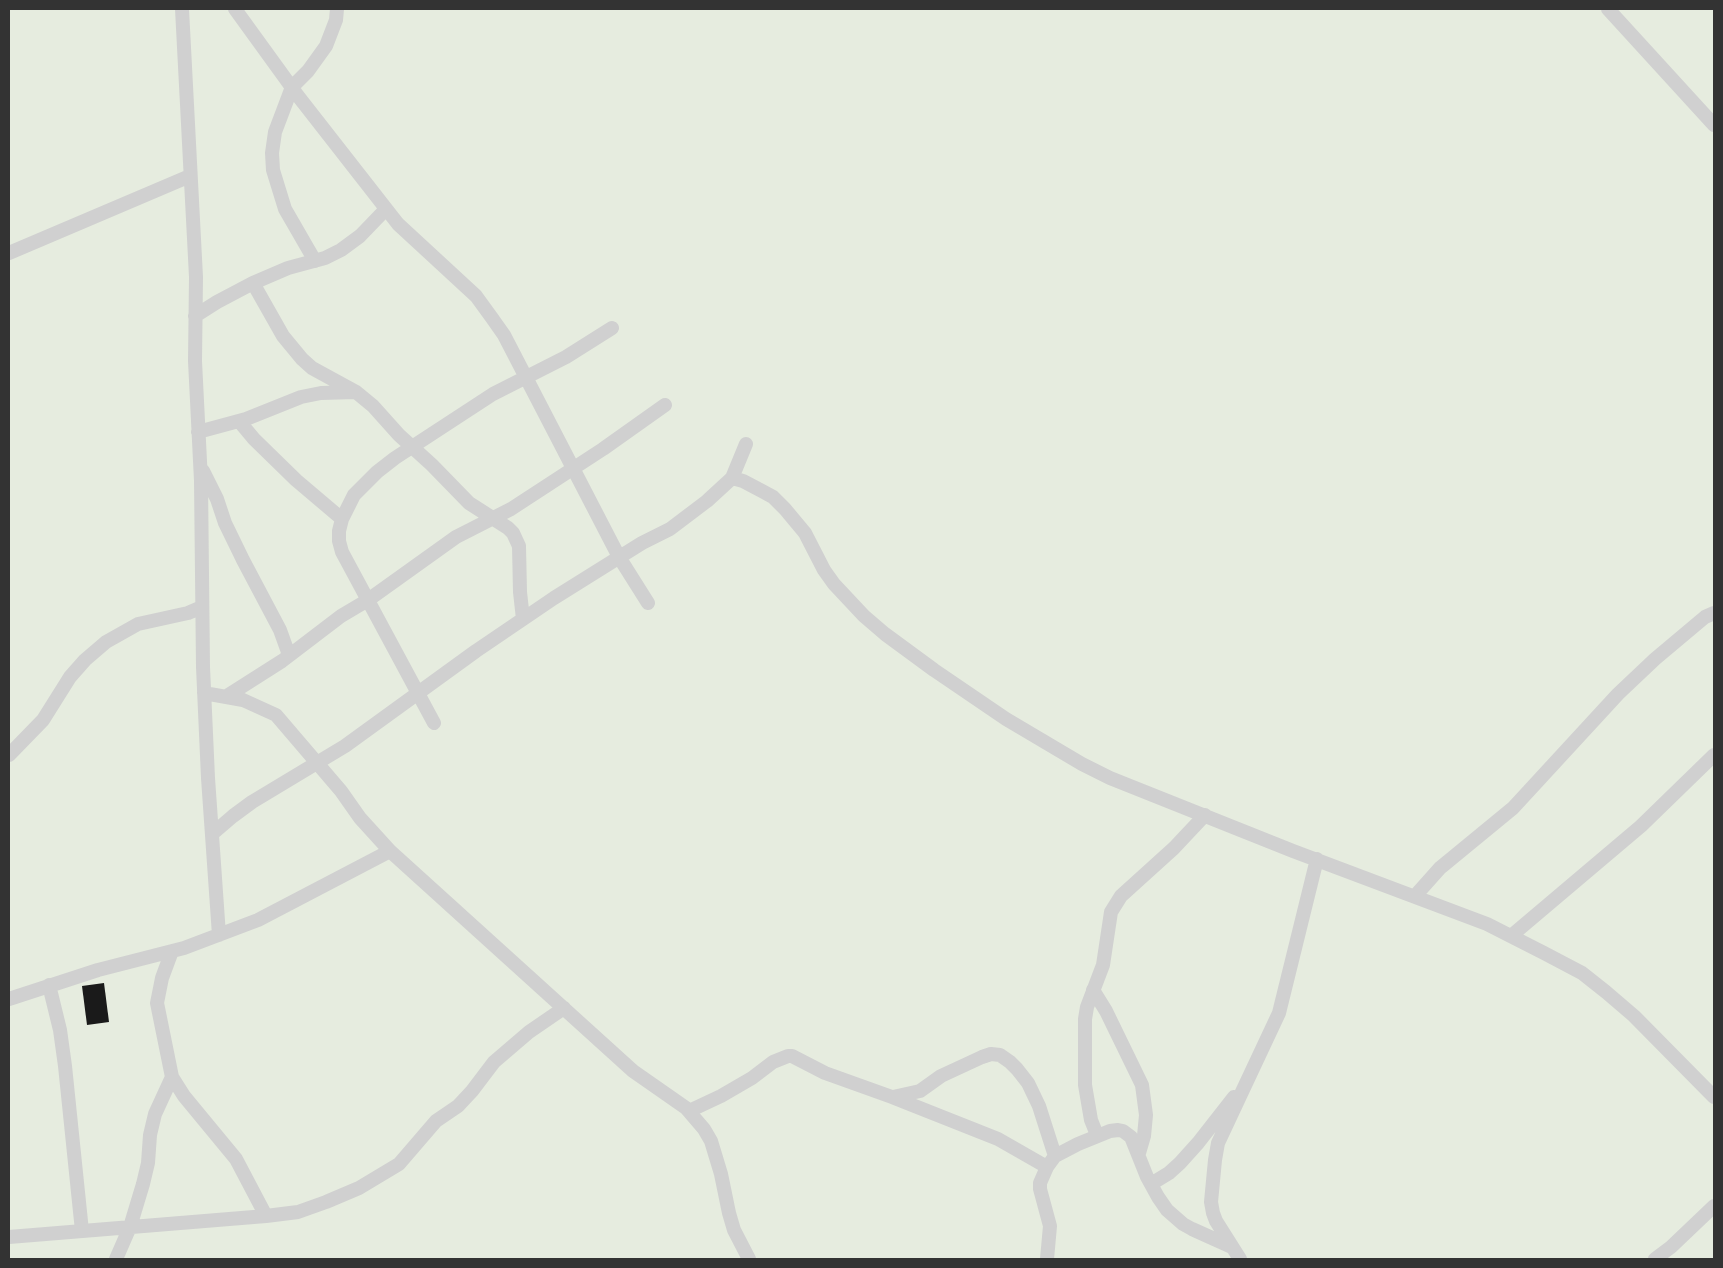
<!DOCTYPE html>
<style>
body{margin:0}
#map{position:relative;width:1723px;height:1268px;overflow:hidden;background:#fff;font-family:"Fira Sans Condensed",sans-serif}
canvas{display:block}
.frame{position:absolute;inset:0;border:10px solid #333;pointer-events:none}
</style>
<div id="map">
<canvas width="1723" height="1268"></canvas>
<div class="frame"></div>
</div>
<script>
const context = document.querySelector('canvas').getContext('2d');
context.lineJoin = 'round';
function fill(path, color) { context.fillStyle = color; context.fill(path, 'evenodd'); }
const shape = rows => new Path2D(rows.map(r => 'M' + r).join(''));
function trace(path, color, width, dash) { context.strokeStyle = color; context.lineWidth = width; context.lineCap = dash ? 'butt' : 'round'; context.setLineDash(dash || []); context.stroke(path); }
const green = shape([
 [9,9,1714,9,1714,1259,9,1259]
]);
const building = shape([
 [104,983,109,1022,87,1025,82,986]
]);
const street = shape([
 [182,9,196,277,195,361,201,481,203,667,208,778,219,935],
 [235,9,298,96,398,224,476,296,492,318,504,335,619,557,648,603],
 [1608,9,1714,125],
 [9,253,190,176],
 [315,261,285,209,273,170,272,153,275,132,292,87,308,71,326,46,336,20,337,9],
 [253,283,283,336,302,359,312,368,356,392,373,406,399,435,432,465,469,503,508,528,513,533,519,546,520,592,523,619],
 [195,316,217,302,253,283,288,268,325,258,341,250,360,236,386,209],
 [239,421,254,439,296,480,342,519],
 [198,432,246,419,301,397,321,393,356,392],
 [203,471,217,499,225,523,243,560,280,630,289,655],
 [732,478,743,481,762,491,773,497,785,509,805,533,824,570,834,584,864,616,885,634,934,670,1006,719,1082,764,1110,778,1293,851,1487,924,1544,953,1582,973,1606,992,1634,1016,1714,1097],
 [204,693,243,700,276,715,341,791,360,818,390,851,633,1071,686,1108,704,1129,711,1141,721,1174,729,1213,734,1230,749,1259],
 [227,696,282,661,341,616,368,600,456,537,511,509,603,449,665,405],
 [434,723,342,552,339,541,339,531,342,519,354,495,377,472,395,458,493,394,566,357,612,328],
 [9,755,43,720,70,677,85,660,106,642,138,624,188,613,202,607],
 [212,834,233,816,252,802,345,746,476,651,554,598,642,543,670,529,707,501,732,478,746,444],
 [1415,896,1440,868,1513,808,1618,694,1655,659,1705,617,1714,613],
 [1511,936,1641,826,1714,755],
 [172,951,162,978,157,1003,172,1077,184,1096,236,1159,266,1216],
 [49,985,60,1030,65,1066,82,1231],
 [1093,990,1106,1011,1142,1085,1146,1115,1144,1136,1139,1153],
 [9,999,98,970,184,948,258,920,390,851],
 [893,1097,920,1091,941,1076,982,1057,991,1054,1000,1055,1010,1062,1017,1069,1028,1083,1039,1106,1055,1156],
 [689,1111,721,1096,752,1078,773,1062,788,1056,792,1056,825,1073,892,1097,998,1139,1047,1167],
 [1097,1135,1091,1120,1085,1085,1085,1019,1087,1007,1103,965,1111,912,1121,896,1174,848,1205,815],
 [1151,1184,1169,1173,1180,1163,1198,1143,1234,1097],
 [9,1237,266,1216,298,1212,326,1202,359,1188,399,1164,436,1121,458,1106,472,1091,494,1062,529,1032,564,1008],
 [116,1259,130,1227,143,1184,148,1163,150,1135,155,1114,172,1077],
 [1047,1259,1050,1226,1040,1189,1040,1183,1047,1167,1055,1156,1078,1144,1110,1131,1118,1130,1123,1131,1131,1137,1147,1177,1158,1197,1167,1210,1183,1224,1192,1229,1232,1247],
 [1240,1259,1216,1221,1213,1213,1211,1202,1215,1160,1218,1143,1279,1013,1317,859],
 [1655,1259,1671,1247,1714,1206]
]);
fill(green, '#e6ecdf');
fill(building, '#1a1a1a');
trace(street, '#d0d0d0', 14);
</script>
